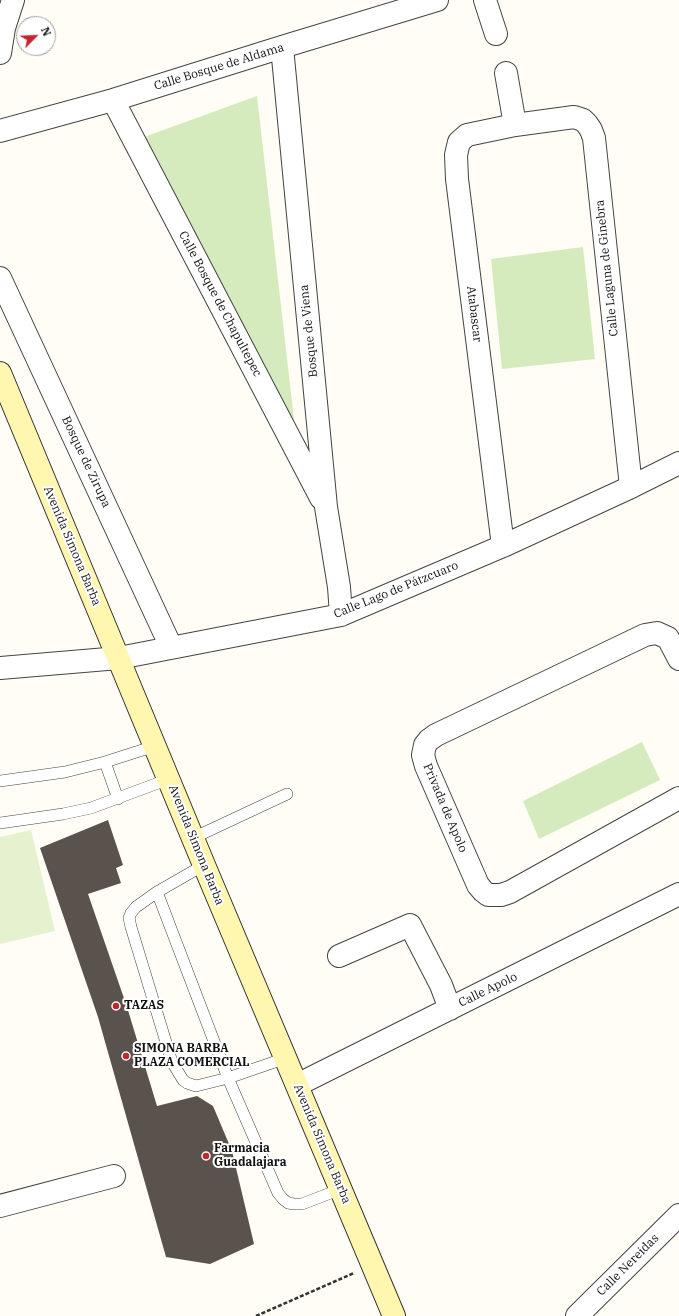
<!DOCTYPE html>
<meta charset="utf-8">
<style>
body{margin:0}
#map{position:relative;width:679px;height:1316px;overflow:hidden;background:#fffdf5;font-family:"IBM Plex Serif",serif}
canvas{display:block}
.north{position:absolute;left:16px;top:16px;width:40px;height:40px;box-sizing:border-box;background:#fff;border:1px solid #a0a0a0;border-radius:50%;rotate:66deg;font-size:11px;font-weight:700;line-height:16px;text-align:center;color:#111}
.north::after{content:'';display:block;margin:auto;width:14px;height:18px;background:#c4262e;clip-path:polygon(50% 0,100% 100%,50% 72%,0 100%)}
</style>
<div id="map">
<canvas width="679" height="1316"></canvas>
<div class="north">N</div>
</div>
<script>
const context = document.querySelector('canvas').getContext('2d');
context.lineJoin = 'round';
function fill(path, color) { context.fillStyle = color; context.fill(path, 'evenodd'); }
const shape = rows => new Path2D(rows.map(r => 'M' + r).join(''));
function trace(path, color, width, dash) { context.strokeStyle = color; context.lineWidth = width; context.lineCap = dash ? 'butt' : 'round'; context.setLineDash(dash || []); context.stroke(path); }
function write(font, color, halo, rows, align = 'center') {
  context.font = font + ' "IBM Plex Serif",serif'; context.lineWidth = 4; context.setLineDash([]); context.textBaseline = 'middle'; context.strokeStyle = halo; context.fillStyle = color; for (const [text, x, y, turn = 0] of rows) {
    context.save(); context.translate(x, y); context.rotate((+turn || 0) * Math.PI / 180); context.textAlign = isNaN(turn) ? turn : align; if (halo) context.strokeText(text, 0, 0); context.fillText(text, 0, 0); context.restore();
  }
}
const green = shape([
 [257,96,296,437,144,137],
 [583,247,595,359,502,369,491,259],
 [642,742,660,780,539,839,523,801]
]);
const pitch = shape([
 [31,830,55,931,0,944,0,837]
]);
const building = shape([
 [108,820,123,865,116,868,121,883,88,894,127,1007,157,1106,197,1096,213,1106,232,1151,254,1244,210,1264,166,1257,98,1017,40,848]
]);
const path = shape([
 [256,1316,354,1273]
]);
const lane = shape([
 [105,762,118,799],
 [0,781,65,772,105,762,155,746],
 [0,823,63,814,91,808,169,779],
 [193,838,287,794],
 [204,865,157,892,228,1078,278,1193,283,1199,288,1203,294,1204,302,1204,341,1189],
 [157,892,136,907,131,913,129,918,131,927,172,1062,183,1080,187,1083,196,1086,228,1078,286,1058]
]);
const street = shape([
 [485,0,496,34],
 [282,47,326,507,339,587,341,615],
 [0,53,4,28,13,0],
 [506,73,515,125],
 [113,100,321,498],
 [0,131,113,100,282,47,437,0],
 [0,278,171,647],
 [503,546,457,179,456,155,459,142,467,135,515,125,574,117,583,120,587,124,591,130,594,138,631,487],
 [679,659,668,638,657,633,645,635,436,735,429,740,425,745,423,755,426,766,478,885,483,891,488,895,501,895,510,892,679,798],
 [0,668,119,658,341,615,503,546,631,487,679,463],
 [339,956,410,925,441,985,450,1009],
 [297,1085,679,894],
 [0,1206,114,1176],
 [577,1316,679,1215]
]);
const secondary = shape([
 [0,373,204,865,394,1316]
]);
const markers = [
 [116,1006,4,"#c4262e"],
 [126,1056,4,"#c4262e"],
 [206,1156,4,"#c4262e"]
];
const streetNames = [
 ["Calle Bosque de Aldama",219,67,-17],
 ["Calle Laguna de Ginebra",607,268,-96],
 ["Calle Bosque de Chapultepec",220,304,62],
 ["Atabascar",474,314,83],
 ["Bosque de Viena",309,331,-96],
 ["Bosque de Zirupa",86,462,65],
 ["Avenida Simona Barba",72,546,67],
 ["Calle Lago de Pátzcuaro",396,590,-22],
 ["Privada de Apolo",445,808,67],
 ["Avenida Simona Barba",196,845,68],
 ["Calle Apolo",488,990,-26],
 ["Avenida Simona Barba",322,1144,67],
 ["Calle Nereidas",628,1265,-45]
];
const poiNames = [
 ["TAZAS",124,1006],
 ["SIMONA BARBA",134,1049],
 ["PLAZA COMERCIAL",134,1063],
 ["Farmacia",214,1149],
 ["Guadalajara",214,1163]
];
fill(green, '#d5ebbd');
fill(pitch, '#e6f2cf');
fill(building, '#5a524d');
trace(lane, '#444', 12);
trace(street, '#444', 24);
trace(secondary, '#333', 24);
trace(path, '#333', 2.5, [4, 2]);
trace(lane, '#fff', 11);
trace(street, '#fff', 22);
trace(secondary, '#fff6b0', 22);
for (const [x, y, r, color] of markers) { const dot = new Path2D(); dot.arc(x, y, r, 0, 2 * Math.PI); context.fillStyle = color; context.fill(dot); trace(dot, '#fff', 1.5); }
write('12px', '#111', '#fff', streetNames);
write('bold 12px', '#111', '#fff', poiNames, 'left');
</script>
